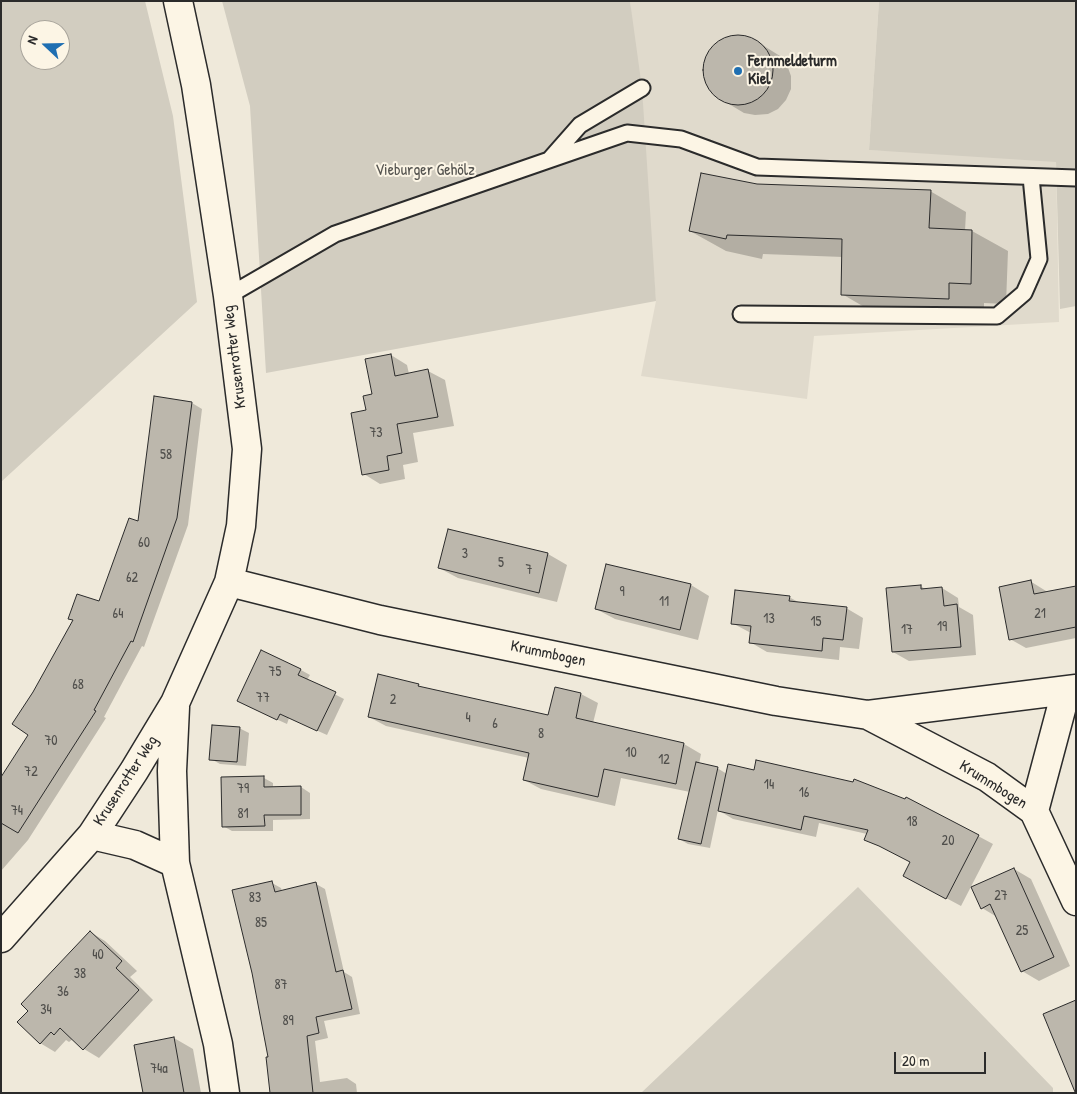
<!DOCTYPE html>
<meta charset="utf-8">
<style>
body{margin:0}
#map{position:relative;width:1077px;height:1094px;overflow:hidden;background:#efe9da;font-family:"Patrick Hand",sans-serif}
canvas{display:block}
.frame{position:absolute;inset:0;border:2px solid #2b2b2b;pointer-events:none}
.north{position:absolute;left:20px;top:20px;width:50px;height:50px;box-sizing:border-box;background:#fcf5e5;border:1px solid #a8a49b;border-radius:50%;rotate:291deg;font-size:14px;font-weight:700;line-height:20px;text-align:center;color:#2b2b2b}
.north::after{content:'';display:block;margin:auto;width:18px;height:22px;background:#1f6fb2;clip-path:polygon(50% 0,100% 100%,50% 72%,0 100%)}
.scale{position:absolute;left:894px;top:1052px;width:92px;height:22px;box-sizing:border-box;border:2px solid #2b2b2b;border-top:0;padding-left:6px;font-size:15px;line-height:18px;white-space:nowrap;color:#2b2b2b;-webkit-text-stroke:4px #fcf5e5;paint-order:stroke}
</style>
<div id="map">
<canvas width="1077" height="1094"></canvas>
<div class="frame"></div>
<div class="north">N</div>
<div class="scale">20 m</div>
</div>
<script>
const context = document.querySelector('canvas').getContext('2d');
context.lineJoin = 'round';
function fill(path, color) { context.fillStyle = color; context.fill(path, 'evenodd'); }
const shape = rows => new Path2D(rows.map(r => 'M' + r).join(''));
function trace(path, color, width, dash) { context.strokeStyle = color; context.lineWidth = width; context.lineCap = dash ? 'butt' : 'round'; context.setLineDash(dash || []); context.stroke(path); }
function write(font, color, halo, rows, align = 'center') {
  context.font = font + ' "Patrick Hand",sans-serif'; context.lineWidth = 4; context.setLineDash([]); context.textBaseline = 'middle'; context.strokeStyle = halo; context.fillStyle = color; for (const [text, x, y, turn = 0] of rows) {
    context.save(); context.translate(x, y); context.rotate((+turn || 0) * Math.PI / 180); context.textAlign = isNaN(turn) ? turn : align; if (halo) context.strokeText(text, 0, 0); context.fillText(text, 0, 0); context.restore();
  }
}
const built = shape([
 [630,1,879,1,869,150,1056,157,1059,322,814,336,807,399,641,376,656,301]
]);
const green = shape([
 [1,1,145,1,173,116,197,302,1,482],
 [30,30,60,30,60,60,30,60],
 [222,1,630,1,642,88,656,301,266,373,250,106],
 [879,1,1076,1,1076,306,1060,309,1056,162,869,150],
 [858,887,1053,1088,1053,1093,641,1093]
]);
const shadow = shape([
 [741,36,753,39,772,51,780,56,787,65,791,76,791,89,786,100,778,109,768,114,755,115,744,113,714,95,707,86,704,76,706,58,711,49,720,41,731,37],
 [757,186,930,191,966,212,965,231,972,231,1008,251,1006,304,984,303,984,319,878,315,842,294,843,257,763,254,762,259,726,251,690,231],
 [391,355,407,365,409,374,428,371,445,380,454,426,413,433,418,462,403,465,405,479,380,484,364,474,367,411],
 [155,398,192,403,202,409,188,525,144,647,142,646,104,717,106,718,28,840,1,871,1,776,3,777,30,734,100,603,139,523],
 [448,531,548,554,567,565,557,602,458,578,439,568],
 [1030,581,1046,591,1047,593,1076,588,1076,638,1026,648,1010,639],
 [691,585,709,596,698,640,615,619,596,609],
 [921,586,926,590,942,588,958,598,959,607,973,615,976,655,909,661,893,652],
 [789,597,800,603,846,608,863,618,859,649,840,647,839,660,767,652,750,642,751,633,732,623],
 [262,652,301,670,310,675,307,680,344,699,327,735,289,718,287,724,247,706],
 [418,685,425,689,549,716,556,688,581,694,598,703,593,723,684,744,701,754,699,764,717,768,727,774,906,800,907,798,993,844,961,906,920,884,912,862,865,839,867,834,819,823,816,837,733,819,718,810,710,848,688,844,679,839,690,792,621,778,615,806,541,789,524,780,529,758,386,726,369,717],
 [239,728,249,733,246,766,220,764,211,759],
 [264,778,273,783,273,788,301,787,310,793,310,819,273,820,273,831,232,831,223,826],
 [1014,869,1031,879,1070,966,1039,981,1022,971,997,917,982,908],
 [272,883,281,888,282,891,316,884,325,889,344,972,352,977,360,1014,324,1021,328,1038,315,1041,320,1082,347,1078,356,1084,357,1093,272,1093,269,1058],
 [90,932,105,941,137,971,130,977,153,1000,99,1058,84,1049,73,1039,69,1042,66,1040,55,1052,40,1043,30,1011],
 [174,1038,193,1049,201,1093,144,1093]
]);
const building = shape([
 '703 70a35 35 0 1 1 70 0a35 35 0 1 1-70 0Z',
 [701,173,757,184,931,190,929,228,972,230,971,284,949,283,949,299,841,295,842,239,727,235,726,239,689,231,701,173],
 [391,354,395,376,428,369,438,417,397,424,402,453,387,456,389,470,362,475,351,413,366,410,363,396,372,394,365,359,391,354],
 [154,396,192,402,177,518,133,642,131,641,94,710,96,711,18,833,1,823,1,777,28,735,12,724,33,692,73,620,68,619,77,594,99,601,129,518,138,521,154,396],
 [448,529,548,553,539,593,438,568,448,529],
 [606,564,691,584,680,630,595,609,606,564],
 [1031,580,1034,594,1076,586,1076,627,1009,640,999,587,1031,580],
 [921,585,921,589,942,587,944,606,957,604,961,647,892,652,886,588,921,585],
 [735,590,790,596,789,601,847,607,843,640,823,638,822,651,749,643,751,626,731,624,735,590],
 [261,650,301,669,298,675,336,692,317,731,280,714,277,720,237,701,261,650],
 [378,674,419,684,418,686,548,715,555,687,581,693,576,718,684,743,676,784,604,769,598,797,523,780,529,753,368,717,378,674],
 [212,725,240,727,237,762,209,760,212,725],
 [756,760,853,782,854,779,905,799,906,797,979,835,946,899,903,876,910,862,879,846,864,840,868,830,804,816,801,830,718,811,728,764,754,770,756,760],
 [696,762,718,767,701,844,678,839,696,762],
 [264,776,264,787,301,786,301,815,264,815,265,826,222,827,221,777,264,776],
 [1014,868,1054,957,1021,972,990,904,981,909,971,887,1014,868],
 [272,881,275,892,316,882,336,972,343,970,352,1009,316,1017,319,1033,307,1036,313,1093,270,1093,266,1057,268,1057,252,973,232,890,272,881],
 [90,931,122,961,116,968,139,990,83,1050,60,1028,54,1035,51,1032,40,1044,17,1022,28,1011,21,1004,90,931],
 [1076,1000,1076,1092,1075,1092,1043,1014,1076,1000],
 [174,1037,184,1093,143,1093,134,1045,174,1037]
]);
const lane = shape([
 [550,159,580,125,642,88],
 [228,292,228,296,335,234,627,133,681,139,757,167,1076,178],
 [741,314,997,316,1024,293,1039,259,1031,177]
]);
const street = shape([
 [229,582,380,620,776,701,868,715,1076,689],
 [175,707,172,771,175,863,218,1044,225,1093],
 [868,715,987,777,1034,811,1076,901],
 [1034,811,1066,691],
 [92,835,135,845,175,863],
 [1,938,92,835,134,771,175,703,229,582,241,526,247,449,228,296,196,85,178,1]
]);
const markers = [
 [738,71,5,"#1f6fb2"]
];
const numberNames = [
 ["73",376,433],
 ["58",166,455],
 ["60",144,543],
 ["3",465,554],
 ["5",501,563],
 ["7",529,570],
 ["62",132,578],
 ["9",622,592],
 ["11",664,602],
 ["64",118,614],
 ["21",1040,614],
 ["13",769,619],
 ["15",816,622],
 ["19",942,627],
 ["17",907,630],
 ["75",275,672],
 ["68",78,685],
 ["77",263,698],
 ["2",393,700],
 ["4",468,718],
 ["6",495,724],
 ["8",541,734],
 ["70",51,741],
 ["10",631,753],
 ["12",664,760],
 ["72",31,772],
 ["14",769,785],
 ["79",243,789],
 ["16",804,793],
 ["74",17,811],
 ["81",243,814],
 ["18",912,822],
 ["20",948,841],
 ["27",1001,896],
 ["83",255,898],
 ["85",261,923],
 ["25",1022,931],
 ["40",98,955],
 ["38",80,974],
 ["87",281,985],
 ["36",63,992],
 ["34",46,1010],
 ["89",288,1021],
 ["74a",159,1069]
];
const poiNames = [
 ["Fernmeldeturm",748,62],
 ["Kiel",748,80]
];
const parkNames = [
 ["Vieburger Gehölz",425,171]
];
const streetNames = [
 ["Krusenrotter Weg",235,357,-97],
 ["Krummbogen",548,654,12],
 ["Krusenrotter Weg",126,781,-57],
 ["Krummbogen",993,785,32]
];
fill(built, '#e0dacc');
fill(green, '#d2cdc0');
fill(shadow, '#0003');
fill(building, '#bcb7ac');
trace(building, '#2b2b2b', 1);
trace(lane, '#2b2b2b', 19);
trace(street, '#2b2b2b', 31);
trace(lane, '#fcf5e5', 15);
trace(street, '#fcf5e5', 28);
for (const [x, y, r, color] of markers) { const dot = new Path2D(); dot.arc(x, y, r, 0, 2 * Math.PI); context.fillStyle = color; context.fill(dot); trace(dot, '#fcf5e5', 2); }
write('14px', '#4f4e4b', null, numberNames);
write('bold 16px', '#2b2b2b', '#fcf5e5', poiNames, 'left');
write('16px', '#555450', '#fcf5e5', parkNames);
write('16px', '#2b2b2b', '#fcf5e5', streetNames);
</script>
